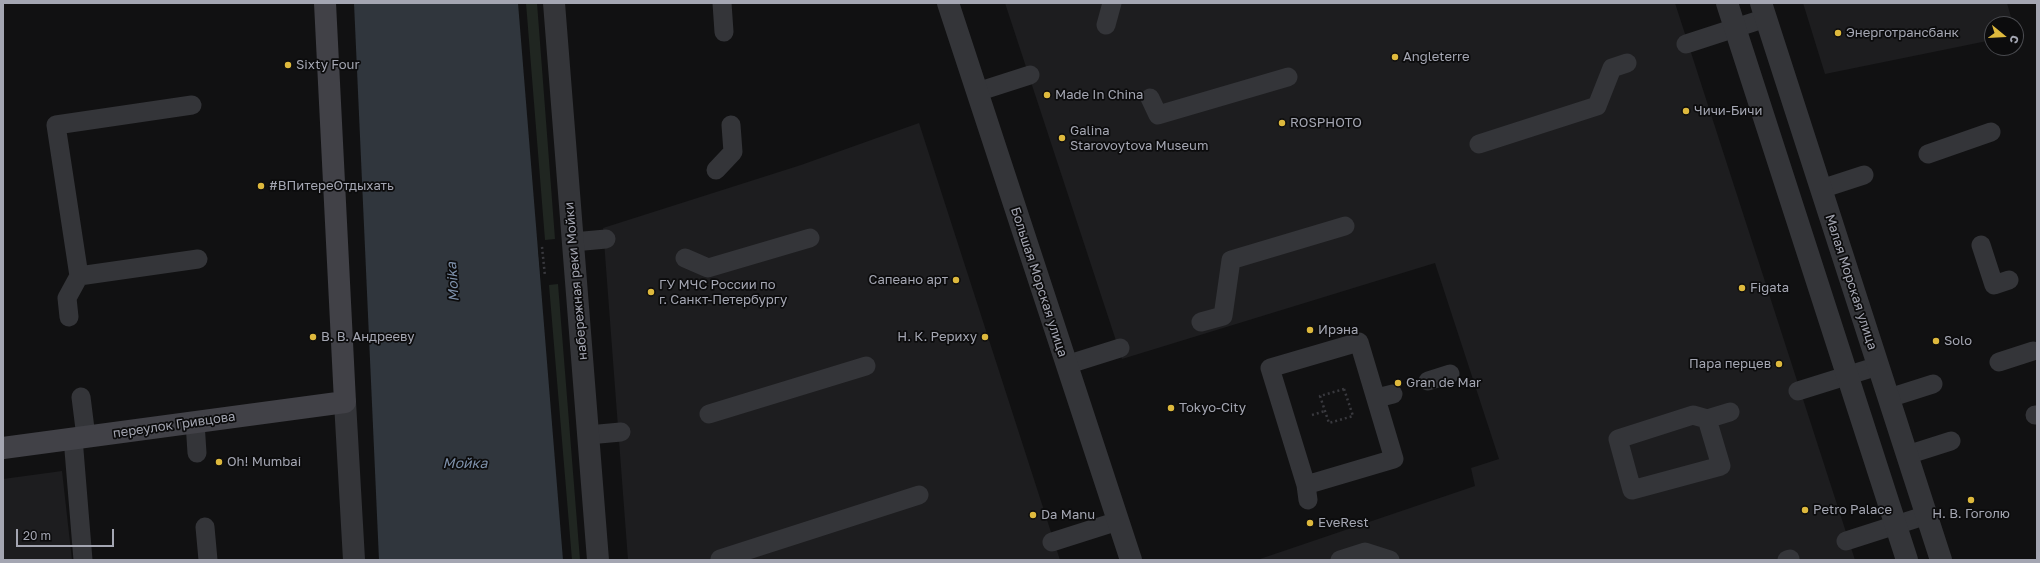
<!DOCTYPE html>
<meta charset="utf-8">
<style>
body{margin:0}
#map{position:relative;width:2040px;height:563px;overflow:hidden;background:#111112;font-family:"Golos Text",sans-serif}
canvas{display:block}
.frame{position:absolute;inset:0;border:4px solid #a4a6b2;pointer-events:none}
.north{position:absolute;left:1984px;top:16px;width:40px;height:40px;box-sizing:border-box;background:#0c0c0d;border:1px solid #494a4f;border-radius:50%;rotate:108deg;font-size:11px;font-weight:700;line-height:16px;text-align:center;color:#a4a6b2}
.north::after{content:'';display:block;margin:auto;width:14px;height:18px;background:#deb93d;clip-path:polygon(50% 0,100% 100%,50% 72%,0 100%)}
.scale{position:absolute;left:16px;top:529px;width:98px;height:18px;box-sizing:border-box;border:2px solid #a4a6b2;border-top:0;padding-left:5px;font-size:12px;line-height:14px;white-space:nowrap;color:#a4a6b2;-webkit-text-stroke:3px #0c0c0d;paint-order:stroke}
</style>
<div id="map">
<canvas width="2040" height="563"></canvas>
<div class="frame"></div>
<div class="north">С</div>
<div class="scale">20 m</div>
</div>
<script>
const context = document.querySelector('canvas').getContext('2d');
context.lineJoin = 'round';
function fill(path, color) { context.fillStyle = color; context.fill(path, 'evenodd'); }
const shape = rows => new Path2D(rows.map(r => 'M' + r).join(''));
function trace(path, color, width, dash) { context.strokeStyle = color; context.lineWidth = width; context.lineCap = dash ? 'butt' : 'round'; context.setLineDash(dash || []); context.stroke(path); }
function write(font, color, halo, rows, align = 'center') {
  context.font = font + ' "Golos Text",sans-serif'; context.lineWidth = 3.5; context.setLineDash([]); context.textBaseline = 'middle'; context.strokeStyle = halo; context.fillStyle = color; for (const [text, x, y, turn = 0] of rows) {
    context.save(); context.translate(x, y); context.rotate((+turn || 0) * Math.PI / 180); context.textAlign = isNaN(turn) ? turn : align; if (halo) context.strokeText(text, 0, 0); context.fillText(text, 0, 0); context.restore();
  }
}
const built = shape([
 [1005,3,1675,3,1855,560,1257,560,1475,486,1471,468,1499,459,1435,263,1122,359],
 [1803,3,2007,3,2013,24,1992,24,1992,40,1825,74],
 [919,123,1060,560,628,560,603,228,801,165],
 [62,471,72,560,3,560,3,479]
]);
const green = shape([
 [526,3,537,3,555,239,545,240],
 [558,284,580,560,572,560,549,285]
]);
const water = shape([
 [354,3,518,3,563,560,379,560]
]);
const pier = shape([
 [538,247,540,247,543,280,541,280]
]);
const path = shape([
 [542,247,545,276],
 [1344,389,1353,416,1329,423,1320,396,1344,389],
 [1312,415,1325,411]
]);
const service = shape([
 [722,3,724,32],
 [1106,25,1112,3],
 [1686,44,1766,18],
 [977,92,1030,75],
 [1150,98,1158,115,1288,77],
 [1479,144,1597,106,1612,68,1627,63],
 [1928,154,1991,132],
 [716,170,733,152,731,125],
 [1821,189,1864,175],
 [573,242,606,239],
 [1981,245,1994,285,2009,280],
 [685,258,708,268,810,238],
 [79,276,198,259],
 [69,317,67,298,79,276,56,125,192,105],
 [1201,322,1223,316,1231,260,1345,226],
 [1999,362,2033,351],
 [1066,365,1120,348],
 [1428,381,1450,374],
 [1798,391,1878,366],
 [81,397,86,437],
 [1377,398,1393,394],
 [1889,398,1933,384],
 [709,414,866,366],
 [2035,415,2037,415],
 [1707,419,1721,466,1632,490,1618,439,1693,415,1707,419,1730,412],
 [195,422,197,453],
 [588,435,621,432],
 [73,438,83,560],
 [1907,455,1951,441],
 [1306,485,1394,459,1359,342,1270,368,1306,485,1308,500],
 [205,527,208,560],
 [1846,541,1927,515],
 [1052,542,1118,521],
 [720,559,919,495],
 [1340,560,1365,552,1390,560],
 [1787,560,1790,559]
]);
const minor = shape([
 [554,3,598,560],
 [1727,3,1907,560]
]);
const tertiary = shape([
 [948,3,1131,560],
 [1761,3,1941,560],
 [345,402,354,560]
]);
const secondary = shape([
 [3,448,345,402,325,3]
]);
const markers = [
 [1838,33,4,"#deb93d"],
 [1395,57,4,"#deb93d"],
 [288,65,4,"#deb93d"],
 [1047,95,4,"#deb93d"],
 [1686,111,4,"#deb93d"],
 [1282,123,4,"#deb93d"],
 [1062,138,4,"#deb93d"],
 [261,186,4,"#deb93d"],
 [956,280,4,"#deb93d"],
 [1742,288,4,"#deb93d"],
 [651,292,4,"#deb93d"],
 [1310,330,4,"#deb93d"],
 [313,337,4,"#deb93d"],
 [985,337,4,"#deb93d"],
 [1936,341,4,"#deb93d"],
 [1779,364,4,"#deb93d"],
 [1398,383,4,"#deb93d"],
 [1171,408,4,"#deb93d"],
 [219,462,4,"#deb93d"],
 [1971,500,4,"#deb93d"],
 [1805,510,4,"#deb93d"],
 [1033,515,4,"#deb93d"],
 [1310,523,4,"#deb93d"]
];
const poiNames = [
 ["Энерготрансбанк",1846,33],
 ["Angleterre",1403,57],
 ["Sixty Four",296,65],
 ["Made In China",1055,95],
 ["Чичи-Бичи",1694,111],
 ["ROSPHOTO",1290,123],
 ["Galina",1070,131],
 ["Starovoytova Museum",1070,146],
 ["#ВПитереОтдыхать",269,186],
 ["Сапеано арт",948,280,"right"],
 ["ГУ МЧС России по",659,285],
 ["г. Санкт-Петербургу",659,300],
 ["Figata",1750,288],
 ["Ирэна",1318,330],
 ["В. В. Андрееву",321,337],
 ["Н. К. Рериху",977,337,"right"],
 ["Solo",1944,341],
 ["Пара перцев",1771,364,"right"],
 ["Gran de Mar",1406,383],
 ["Tokyo-City",1179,408],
 ["Oh! Mumbai",227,462],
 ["Petro Palace",1813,510],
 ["Н. В. Гоголю",1971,514,"center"],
 ["Da Manu",1041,515],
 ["EveRest",1318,523]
];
const streetNames = [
 ["набережная реки Мойки",576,281,-95],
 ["Большая Морская улица",1039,282,72],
 ["Малая Морская улица",1851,282,72],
 ["переулок Гривцова",174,425,-8]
];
const waterNames = [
 ["Moika",453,282,-94],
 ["Мойка",465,464]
];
fill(built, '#1d1d1f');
fill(green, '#202621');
fill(water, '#30363d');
fill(pier, '#111112');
trace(path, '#39393e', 2.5, [2, 3]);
trace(service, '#343539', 19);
trace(minor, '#343539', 22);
trace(tertiary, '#343539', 22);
trace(secondary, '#414147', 22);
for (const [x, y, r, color] of markers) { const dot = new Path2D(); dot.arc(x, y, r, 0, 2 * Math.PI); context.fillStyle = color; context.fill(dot); trace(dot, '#0c0c0d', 1.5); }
write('13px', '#a4a6b2', '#0c0c0d', poiNames, 'left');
write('13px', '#a4a6b2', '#0c0c0d', streetNames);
write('italic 14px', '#7d90aa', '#0c0c0d', waterNames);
</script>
